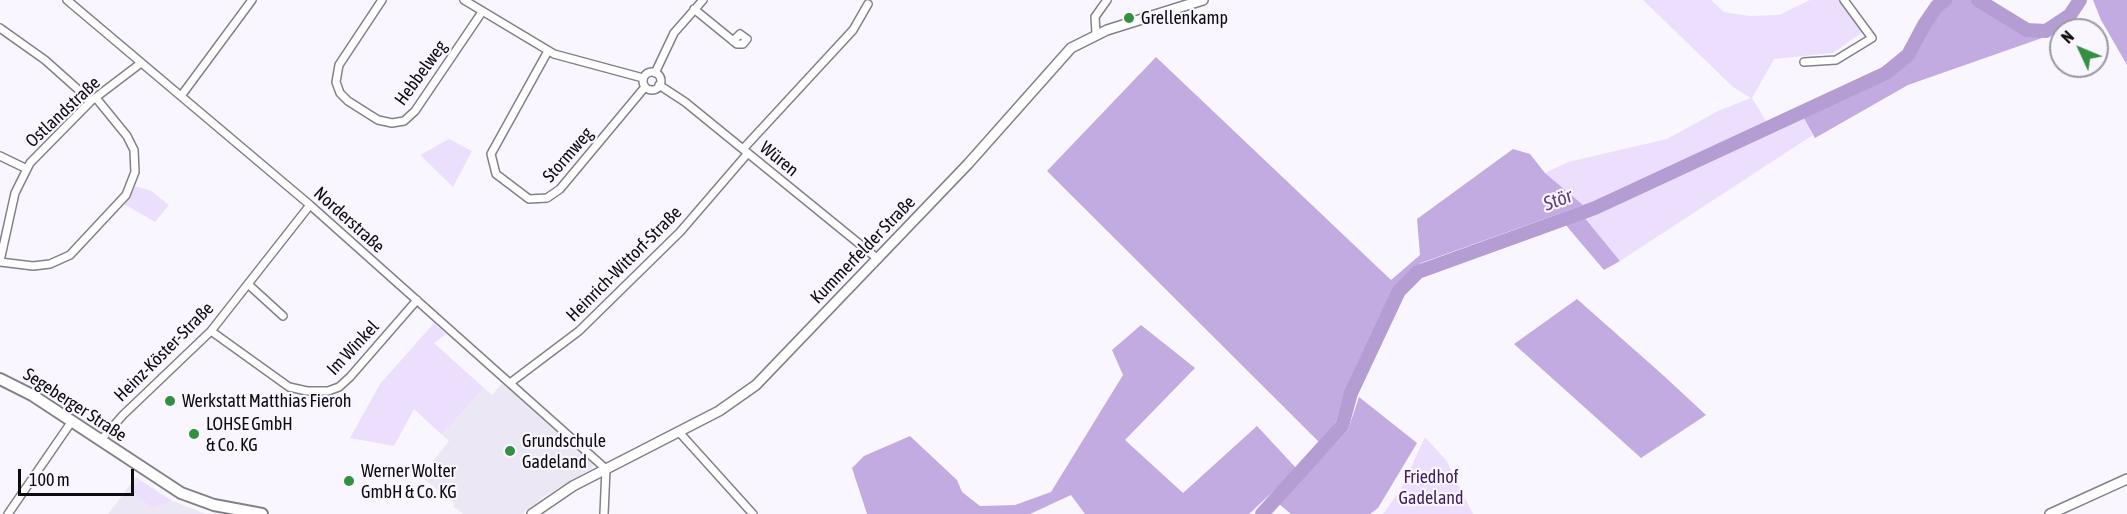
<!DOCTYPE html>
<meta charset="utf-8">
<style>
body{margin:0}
#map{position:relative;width:2127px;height:514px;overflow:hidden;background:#f9f6ff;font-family:"Asap Condensed",sans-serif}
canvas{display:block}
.north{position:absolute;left:2049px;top:18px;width:60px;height:60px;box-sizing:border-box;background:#f9f6ff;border:2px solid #9a989f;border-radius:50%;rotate:314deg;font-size:16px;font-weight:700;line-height:24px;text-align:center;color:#0c0b0e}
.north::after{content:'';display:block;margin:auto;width:21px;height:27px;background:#349041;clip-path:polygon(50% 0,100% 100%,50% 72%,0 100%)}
.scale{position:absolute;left:18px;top:469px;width:116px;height:27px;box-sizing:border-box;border:3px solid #0c0b0e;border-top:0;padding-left:8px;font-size:18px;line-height:21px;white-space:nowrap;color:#0c0b0e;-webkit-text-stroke:4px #f9f6ff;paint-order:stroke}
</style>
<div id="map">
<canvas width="2127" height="514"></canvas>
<div class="north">N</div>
<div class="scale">100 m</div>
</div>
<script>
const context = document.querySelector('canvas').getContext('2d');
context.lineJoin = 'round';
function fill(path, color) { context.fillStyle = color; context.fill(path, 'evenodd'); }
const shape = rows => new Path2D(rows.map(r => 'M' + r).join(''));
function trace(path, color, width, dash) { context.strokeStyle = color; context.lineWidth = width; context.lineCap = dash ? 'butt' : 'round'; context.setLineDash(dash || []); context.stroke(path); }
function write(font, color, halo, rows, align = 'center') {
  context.font = font + ' "Asap Condensed",sans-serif'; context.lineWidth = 4.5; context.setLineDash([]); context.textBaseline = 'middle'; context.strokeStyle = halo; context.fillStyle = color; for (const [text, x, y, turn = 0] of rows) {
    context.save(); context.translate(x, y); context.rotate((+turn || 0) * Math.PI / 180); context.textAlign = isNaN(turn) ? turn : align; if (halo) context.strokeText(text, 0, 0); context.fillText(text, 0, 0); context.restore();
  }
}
const built = shape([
 [502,383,593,464,592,468,545,496,522,514,463,514,453,506,455,504,424,479,434,460,449,441,442,435,484,388,492,395],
 [136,477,172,501,206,514,108,514]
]);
const green = shape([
 [1643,0,1711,0,1724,12,1750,16,1779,15,1810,0,1840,0,1864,31,1833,53,1774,59,1752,98,1772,131,1803,117,1813,135,1620,261,1584,217,1583,205,1545,173,1568,162,1667,139,1718,111,1751,98,1733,87],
 [449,139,472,151,453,187,420,155],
 [135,186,151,191,169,205,155,222,124,204],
 [434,323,446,334,434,343,484,388,442,435,414,409,394,446,350,438,380,384],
 [1425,437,1446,460,1473,514,1383,514,1401,489],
 [140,480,157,492,172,501,153,508,131,492]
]);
const forest = shape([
 [1945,0,1978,0,2027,30,2046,31,2042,38,1908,85,1815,138,1801,113,1886,73,1908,55,1924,25,1937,6],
 [2093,0,2127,0,2127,65,2101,20],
 [1156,57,1391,280,1420,255,1417,219,1513,149,1530,154,1545,173,1583,205,1421,263,1397,286,1344,394,1334,428,1321,444,1047,171],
 [1584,217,1620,261,1604,270,1564,223],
 [1577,299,1664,376,1706,415,1641,458,1514,344],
 [1141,325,1195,368,1125,440,1183,493,1257,426,1297,469,1249,514,1085,514,1071,495,1030,514,867,514,852,468,864,456,910,436,957,480,962,492,980,506,1015,505,1051,492,1123,375,1112,350],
 [1359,397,1417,443,1378,508,1370,514,1291,514,1279,504,1348,430]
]);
const river = shape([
 [1978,0,2027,30,2046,31,2070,15,2080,0],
 [1262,514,1342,426,1351,393,1399,291,1418,272,1595,208,1886,73,1908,55,1924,25,1937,6,1945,0]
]);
const minor = shape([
 [67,0,310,205,606,469,604,514],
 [382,0,339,65,336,82,340,93,348,101,378,120,392,123,404,121,415,111,482,12],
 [464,0,554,54,643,78],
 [694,9,737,44,743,44,747,39,740,34,733,41],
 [0,28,45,60,91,101],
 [1096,33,1095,17,1107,0],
 [548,51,491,154,496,174,529,199,547,198,560,189,645,87],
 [1804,62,1836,60,1872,38,1844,0],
 '643 81a9 9 0 1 1 18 0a9 9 0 1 1-18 0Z',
 [655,73,674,33,703,0],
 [659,85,685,102,878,259],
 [181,96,252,0],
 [743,149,853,30,868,4],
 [0,156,27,169],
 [0,261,15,193,30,163,91,101,141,63],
 [0,262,33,266,50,264,70,255,126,195,135,172,134,150,127,136,96,98],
 [249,285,283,316],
 [211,331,289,387,307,391,328,391,339,387,350,377,417,300],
 [510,383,579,331,680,232,748,153],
 [679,432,753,514],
 [100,441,123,415,211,331,310,205],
 [8,514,72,421]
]);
const tertiary = shape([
 [532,514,573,486,719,411,756,385,968,164,1071,48,1107,30,1203,0],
 [2050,514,2127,479]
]);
const secondary = shape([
 [0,379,32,395,181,493,214,505,262,514]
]);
const markers = [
 [1129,18,6,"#349041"],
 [170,401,6,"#349041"],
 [194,434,6,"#349041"],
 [510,451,6,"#349041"],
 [349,481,6,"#349041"]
];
const poiNames = [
 ["Grellenkamp",1141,18],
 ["Werkstatt Matthias Fieroh",182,401],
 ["LOHSE GmbH",206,424],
 ["& Co. KG",206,445],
 ["Grundschule",522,441],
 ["Gadeland",522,462],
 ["Werner Wolter",361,471],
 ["GmbH & Co. KG",361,492]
];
const streetNames = [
 ["Hebbelweg",421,73,-54],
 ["Ostlandstraße",63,112,-43],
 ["Stormweg",568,155,-49],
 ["Würen",779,159,39],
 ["Norderstraße",349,220,42],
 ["Kummerfelder Straße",863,250,-46],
 ["Heinrich-Wittorf-Straße",624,264,-45],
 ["Im Winkel",353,348,-47],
 ["Heinz-Köster-Straße",164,352,-45],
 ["Segeberger Straße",75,405,33]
];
const parkNames = [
 ["Friedhof",1431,477],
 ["Gadeland",1431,498]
];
const waterNames = [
 ["Stör",1558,200,-20]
];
fill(built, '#ece7f5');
fill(green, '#ecdffe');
fill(forest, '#c2abe1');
trace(river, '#b49dd2', 14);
trace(minor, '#838087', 10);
trace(tertiary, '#838087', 12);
trace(secondary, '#838087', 14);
trace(minor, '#fff', 7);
trace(tertiary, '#fff', 9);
trace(secondary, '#fff', 10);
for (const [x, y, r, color] of markers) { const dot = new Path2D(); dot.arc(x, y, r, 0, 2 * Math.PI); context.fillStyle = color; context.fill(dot); trace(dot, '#f9f6ff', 2); }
write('18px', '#0c0b0e', '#f9f6ff', poiNames, 'left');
write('18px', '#0c0b0e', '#f9f6ff', streetNames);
write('18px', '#412160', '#f9f6ff', parkNames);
write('italic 20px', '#5f3f81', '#f9f6ff', waterNames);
</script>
